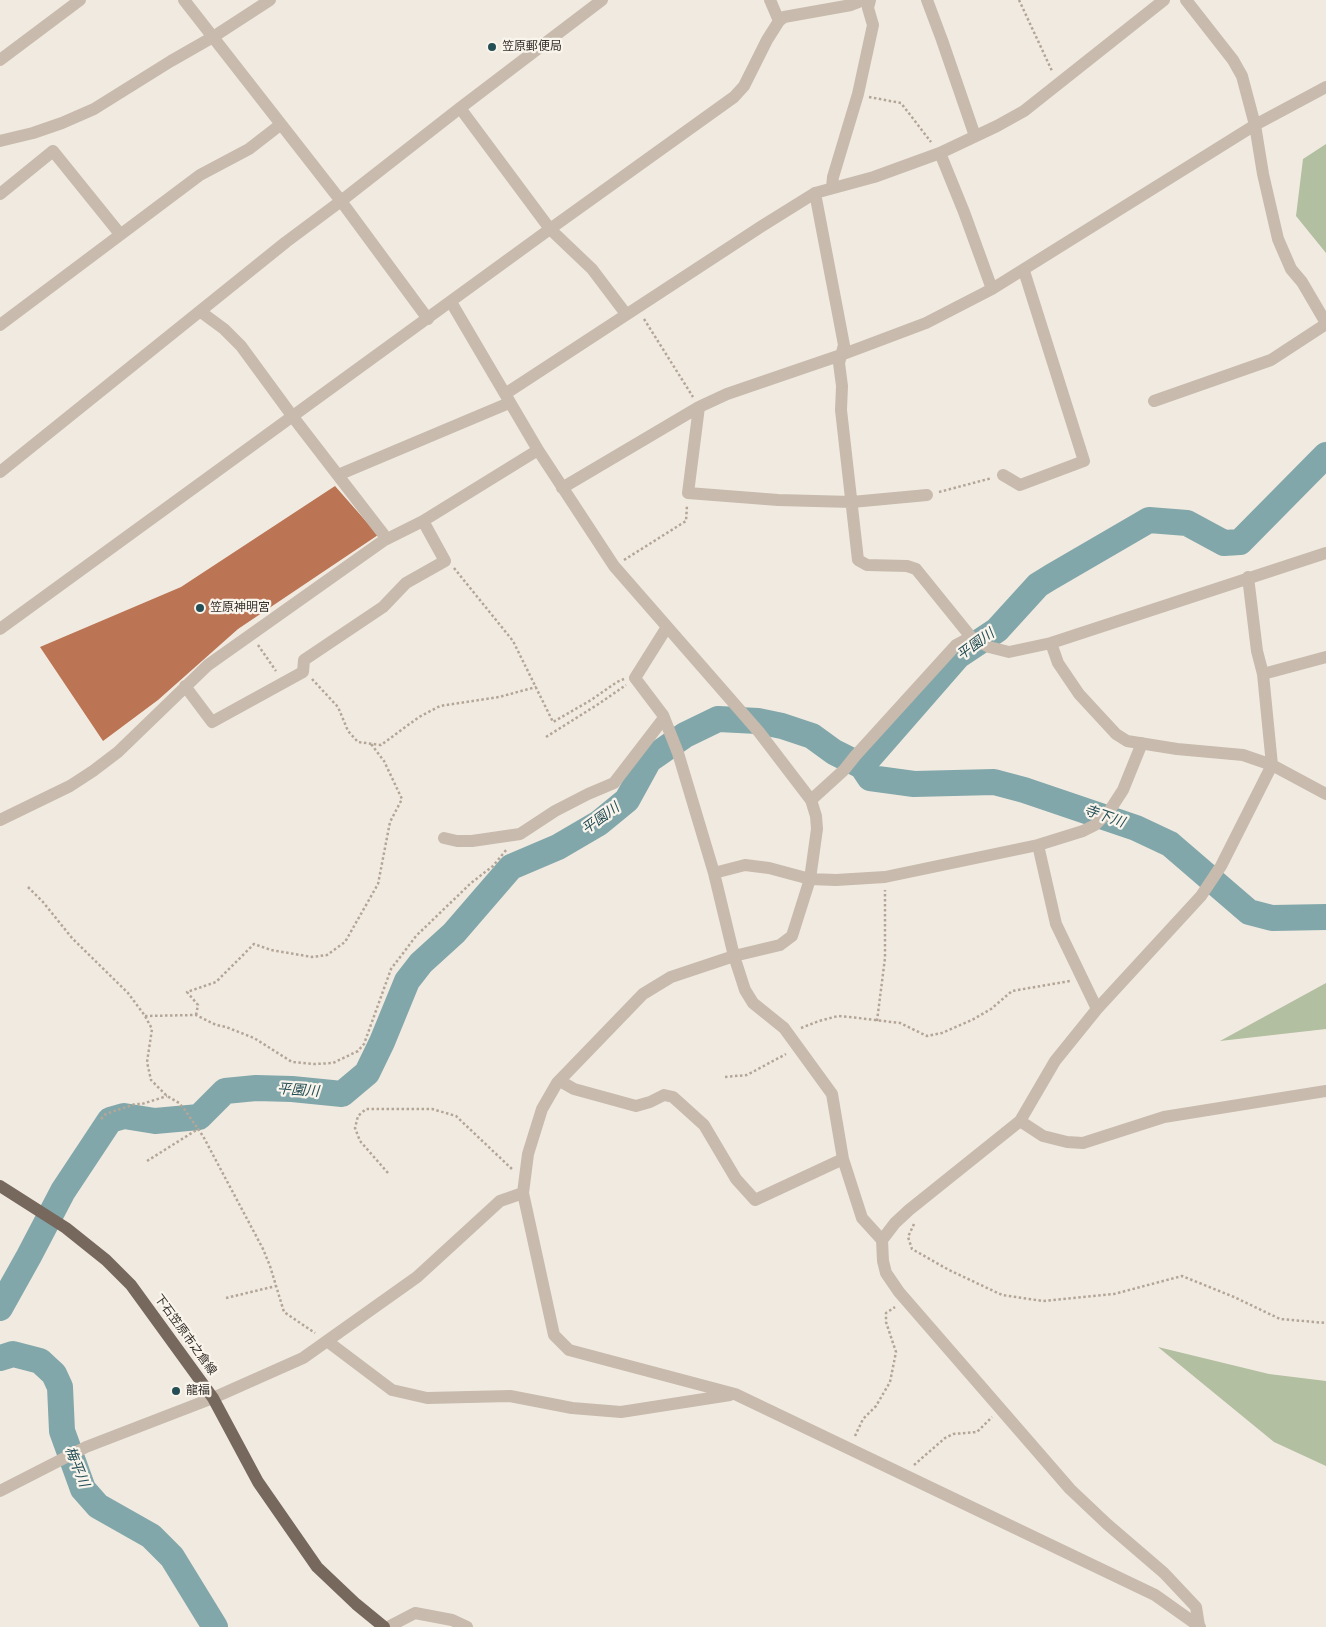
<!DOCTYPE html>
<meta charset="utf-8">
<style>
body{margin:0}
canvas{display:block;background:#f1eae0}
</style>
<canvas width="1326" height="1627"></canvas>
<script>
const context = document.querySelector('canvas').getContext('2d');
context.lineJoin = 'round';
function fill(path, color) { context.fillStyle = color; context.fill(path, 'evenodd'); }
const shape = rows => new Path2D(rows.map(r => 'M' + r).join(''));
function trace(path, color, width, dash) { context.strokeStyle = color; context.lineWidth = width; context.lineCap = dash ? 'butt' : 'round'; context.setLineDash(dash || []); context.stroke(path); }
function write(font, color, halo, rows, align = 'center') {
  context.font = font + ' Poppins,"Noto Sans JP",sans-serif'; context.lineWidth = 4.5; context.setLineDash([]); context.textBaseline = 'middle'; context.strokeStyle = halo; context.fillStyle = color; for (const [text, x, y, turn = 0] of rows) {
    context.save(); context.translate(x, y); context.rotate((+turn || 0) * Math.PI / 180); context.textAlign = isNaN(turn) ? turn : align; if (halo) context.strokeText(text, 0, 0); context.fillText(text, 0, 0); context.restore();
  }
}
const green = shape([
 [1326,144,1326,253,1296,216,1303,159],
 [1326,983,1326,1029,1220,1041],
 [1158,1347,1269,1374,1326,1381,1326,1466,1274,1442]
]);
const river = shape([
 [862,766,958,656,997,630,1038,585,1051,577,1149,520,1187,523,1224,543,1240,542,1326,455],
 [862,766,870,778,914,784,994,782,1024,790,1136,828,1170,844,1249,912,1272,918,1326,917],
 [0,1308,29,1256,63,1191,110,1120,124,1116,155,1121,199,1117,225,1091,256,1088,292,1089,342,1094,367,1073,382,1042,407,981,421,963,454,933,511,867,558,847,599,823,627,800,649,760,685,735,718,719,758,721,782,726,812,736,834,752,862,766],
 [0,1358,13,1354,40,1361,54,1374,60,1387,62,1431,83,1489,98,1506,151,1536,172,1557,215,1627]
]);
const building = shape([
 [335,486,378,535,238,629,158,700,103,741,40,647,181,587]
]);
const path = shape([
 [1019,0,1052,71],
 [869,97,901,103,931,142],
 [644,319,693,397],
 [939,492,992,478],
 [624,560,686,521,687,505],
 [454,568,513,641,553,722,591,700,617,682,624,679],
 [258,645,276,671],
 [312,679,338,707,348,731,358,742,381,745,419,717,440,706,499,697,536,687],
 [546,737,600,703,626,685],
 [28,887,43,902,72,938,128,993,145,1016,152,1029,147,1062,151,1080,167,1096,179,1103,185,1110,198,1129],
 [196,1015,198,1005,187,992,216,982,254,944,271,950,312,957,327,955,345,942,378,884,390,822,402,799,384,761,371,744],
 [145,1016,196,1015,216,1025,226,1027,254,1038,292,1062,314,1064,333,1063,358,1051,364,1044,391,969,416,936,471,883,493,866,507,849],
 [877,1021,885,958,885,890],
 [801,1028,819,1021,838,1016,850,1017,900,1023,927,1036,942,1033,972,1020,991,1009,1012,991,1070,981],
 [725,1077,747,1075,786,1054],
 [101,1119,106,1114,135,1104,142,1104,167,1096],
 [147,1161,198,1129,203,1136,263,1249,270,1266,284,1312,315,1333],
 [388,1173,360,1141,355,1128,358,1116,366,1109,432,1109,456,1116,513,1170],
 [914,1224,908,1237,912,1249,949,1270,1002,1295,1043,1301,1114,1294,1182,1276,1234,1297,1280,1319,1326,1323],
 [226,1298,276,1286],
 [855,1436,863,1419,876,1406,890,1382,896,1352,886,1322,886,1313,895,1307],
 [914,1465,945,1438,953,1434,977,1432,992,1417]
]);
const minor = shape([
 [184,0,341,201,428,319],
 [770,0,779,21],
 [927,0,942,40,975,136],
 [1186,0,1233,60,1242,76,1255,125,1263,174,1278,239,1291,269,1302,282,1326,323],
 [0,60,80,0],
 [460,108,550,229,592,269,626,314],
 [0,141,33,133,62,123,94,109,171,61,213,37,270,0],
 [940,153,964,212,992,289],
 [832,188,833,177,858,94,873,25,868,8,870,0],
 [815,193,844,345,839,363,842,386,841,410,858,560,867,565,907,566,916,569,971,637,989,647,1009,652,1051,643,1326,553],
 [0,194,53,151,120,234],
 [451,302,538,450,614,566,759,732,811,800,816,816,817,829,810,879,792,936,780,945,734,956,671,977,643,994,557,1083,542,1109,528,1154,523,1193,554,1335,569,1350,735,1394,1155,1595,1200,1627],
 [201,312,224,329,241,346,293,417,387,539],
 [0,325,200,175,249,149,280,125],
 [505,394,762,226,815,193,874,177,940,153,997,126,1024,111,1164,0],
 [1154,401,1271,360,1326,324],
 [699,407,688,493,778,500,852,502,927,495],
 [0,472,286,242,341,201,460,108,602,0],
 [338,475,509,403],
 [1003,475,1020,485,1084,461,1024,271],
 [562,488,699,407,727,394,841,355,926,323,992,289,1255,125,1326,87],
 [667,627,635,678,663,715,678,753,714,873,734,956,745,990,753,1003,784,1028,832,1094,843,1159,862,1218,882,1240],
 [0,629,550,229,734,97,744,86,767,40,779,21,784,17,851,5,864,0],
 [1051,643,1058,663,1079,694,1116,734,1127,741,1177,749,1243,755,1272,765,1326,794],
 [1263,674,1326,657],
 [185,686,212,722,303,672,304,660,383,607,406,583,445,561,423,521],
 [811,800,844,770,856,755,956,645,971,637],
 [0,820,70,786,93,771,118,752,208,665,383,541,423,521,538,450],
 [444,838,457,841,472,841,520,834,555,811,588,794,614,783,664,718],
 [1038,845,1056,924,1097,1009],
 [714,873,745,865,769,868,810,879,836,880,885,877,1038,845,1083,831,1095,825,1110,810,1123,790,1142,743],
 [560,1081,574,1089,636,1106,650,1102,664,1095,673,1097,704,1125,736,1179,755,1200,843,1159],
 [1020,1121,1043,1136,1067,1142,1083,1143,1164,1117,1326,1091],
 [327,1341,392,1390,427,1398,510,1396,572,1408,621,1412,730,1395],
 [0,1491,86,1447,213,1398,303,1358,417,1277,500,1201,523,1193],
 [1199,1626,1196,1607,1164,1573,1107,1524,1070,1489,899,1292,886,1273,883,1261,882,1240,895,1223,909,1210,1020,1121,1055,1061,1097,1009,1201,896,1221,866,1272,765,1263,674,1257,651,1248,577],
 [388,1627,415,1613,452,1620,467,1627]
]);
const major = shape([
 [0,1186,66,1228,106,1260,131,1285,213,1398,258,1482,317,1567,356,1604,384,1627]
]);
const markers = [
 [492,47,5,"#244e55"],
 [200,608,5,"#244e55"],
 [176,1391,5,"#244e55"]
];
const poiNames = [
 ["笠原郵便局",502,47],
 ["笠原神明宮",210,608],
 ["龍福",186,1391]
];
const streetNames = [
 ["下石笠原市之倉線",185,1335,54]
];
const waterNames = [
 ["平園川",976,645,-36],
 ["寺下川",1104,817,19],
 ["平園川",601,819,-36],
 ["平園川",298,1091,4],
 ["梅平川",76,1467,68]
];
fill(green, '#b3bfa1');
trace(river, '#82a7ab', 26);
fill(building, '#bb7454');
trace(path, '#b4a697', 2.5, [2.5, 2.5]);
trace(minor, '#c8bbad', 12);
trace(major, '#77685d', 12);
for (const [x, y, r, color] of markers) { const dot = new Path2D(); dot.arc(x, y, r, 0, 2 * Math.PI); context.fillStyle = color; context.fill(dot); trace(dot, '#f9f4ec', 2); }
write('12px', '#37302b', '#f9f4ec', poiNames, 'left');
write('12px', '#37302b', '#f9f4ec', streetNames);
write('italic 14px', '#244e55', '#f9f4ec', waterNames);
</script>
